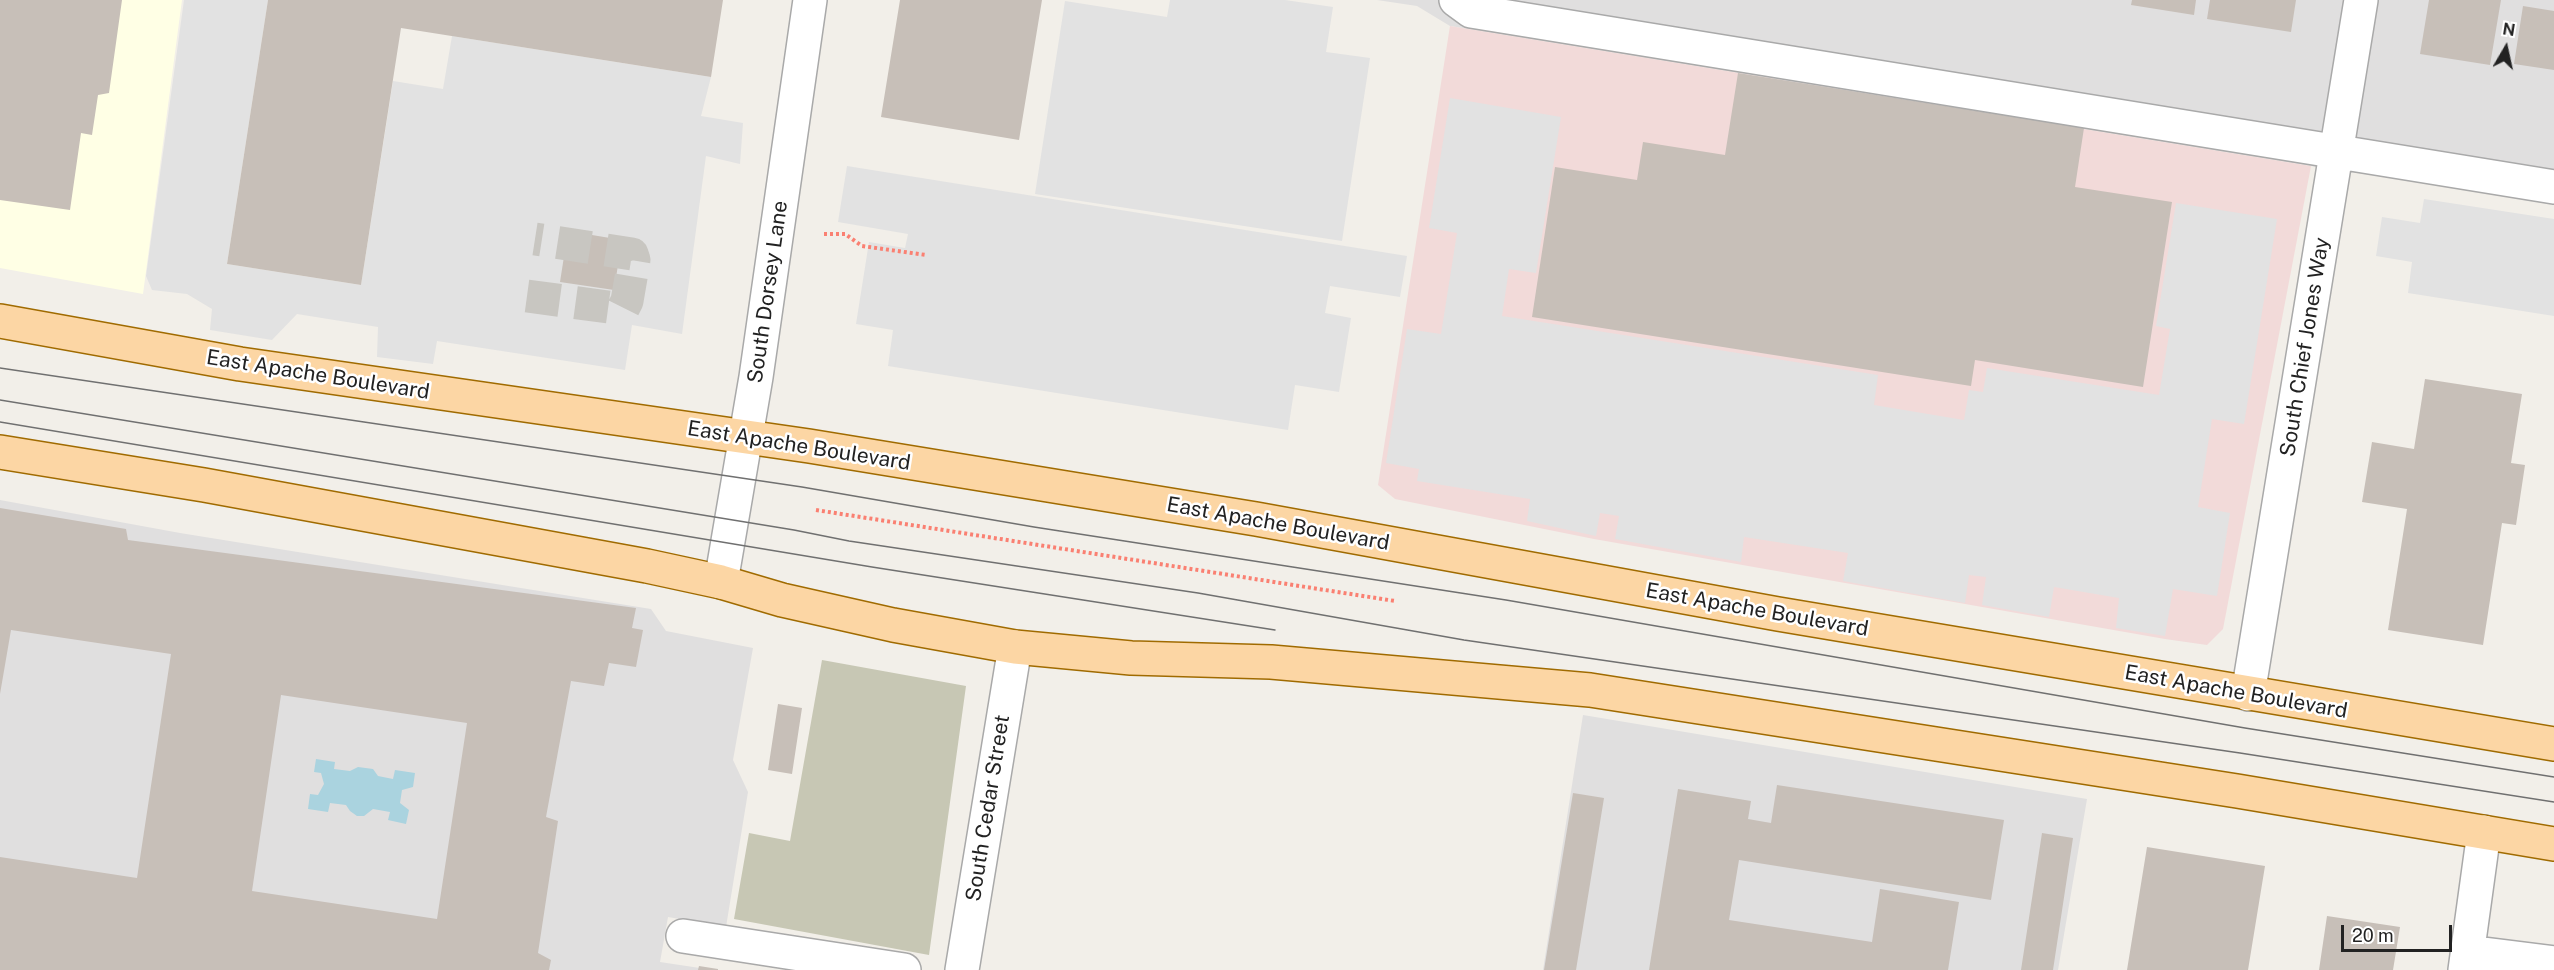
<!DOCTYPE html>
<style>
body{margin:0}
#map{position:relative;width:2554px;height:970px;overflow:hidden;background:#f2efe9;font-family:"Public Sans",sans-serif}
canvas{display:block}
.north{position:absolute;left:2476px;top:18px;width:60px;height:60px;-webkit-text-stroke:4px #fff;paint-order:stroke;rotate:9deg;font-size:16px;font-weight:700;line-height:24px;text-align:center;color:#222}
.north::after{content:'';display:block;margin:auto;width:21px;height:27px;background:#222;clip-path:polygon(50% 0,100% 100%,50% 72%,0 100%)}
.scale{position:absolute;left:2341px;top:925px;width:111px;height:27px;box-sizing:border-box;border:3px solid #222;border-top:0;padding-left:8px;font-size:18px;line-height:21px;white-space:nowrap;color:#222;-webkit-text-stroke:4px #fff;paint-order:stroke}
</style>
<div id="map">
<canvas width="2554" height="970"></canvas>
<div class="north">N</div>
<div class="scale">20 m</div>
</div>
<script>
const context = document.querySelector('canvas').getContext('2d');
context.lineJoin = 'round';
function fill(path, color) { context.fillStyle = color; context.fill(path, 'evenodd'); }
const shape = rows => new Path2D(rows.map(r => 'M' + r).join(''));
function trace(path, color, width, dash) { context.strokeStyle = color; context.lineWidth = width; context.lineCap = dash ? 'butt' : 'round'; context.setLineDash(dash || []); context.stroke(path); }
function write(font, color, halo, rows, align = 'center') {
  context.font = font + ' "Public Sans",sans-serif'; context.lineWidth = 5; context.setLineDash([]); context.textBaseline = 'middle'; context.strokeStyle = halo; context.fillStyle = color; for (const [text, x, y, turn = 0] of rows) {
    context.save(); context.translate(x, y); context.rotate((+turn || 0) * Math.PI / 180); context.textAlign = isNaN(turn) ? turn : align; if (halo) context.strokeText(text, 0, 0); context.fillText(text, 0, 0); context.restore();
  }
}
const residential = shape([
 [1377,0,2554,0,2554,202,2311,166,1450,26,1417,6],
 [0,500,180,533,651,609,666,631,753,648,733,760,748,792,726,927,668,917,660,962,713,970,0,970],
 [1583,715,2087,799,2058,970,1543,970]
]);
const commercial = shape([
 [1450,26,2311,166,2223,629,2207,645,2165,639,1594,539,1395,499,1378,485]
]);
const education = shape([
 [0,0,182,0,143,294,0,268]
]);
const construction = shape([
 [822,660,966,686,929,955,734,919,749,833,790,841]
]);
const parking = shape([
 [184,0,268,0,227,264,361,285,393,81,443,89,452,36,711,77,701,116,743,123,740,164,706,156,682,334,632,325,625,370,437,341,433,364,377,357,378,327,297,314,272,340,210,330,212,309,187,294,152,290,146,276],
 [1170,0,1285,0,1333,7,1326,52,1370,58,1342,241,1035,194,1065,1,1167,17],
 [1450,98,1561,117,1536,273,1509,269,1502,316,1878,375,1874,405,1964,420,1969,390,1983,392,1987,368,2159,395,2170,329,2156,326,2176,203,2277,219,2244,424,2212,419,2198,507,2230,513,2217,596,2173,589,2165,636,2116,628,2119,598,2054,587,2049,617,1982,605,1986,577,1969,575,1965,603,1843,581,1848,553,1744,537,1741,562,1615,539,1619,516,1600,513,1596,536,1527,521,1530,499,1417,481,1419,469,1386,463,1407,329,1441,334,1457,233,1429,228],
 [847,166,1407,256,1400,297,1330,286,1325,313,1351,318,1339,392,1295,385,1288,430,888,366,893,330,856,324,869,242,905,248,908,234,838,222],
 [2424,199,2554,219,2554,316,2408,293,2412,262,2376,256,2382,217,2420,223]
]);
const water = shape([
 [316,759,335,762,334,769,350,771,358,767,373,769,378,776,393,779,395,770,415,773,413,787,402,790,400,803,409,810,406,824,388,820,390,812,373,809,364,816,357,816,350,811,346,805,330,803,328,812,308,809,310,794,318,795,324,784,321,773,314,772]
]);
const building = shape([
 [0,0,122,0,109,93,98,95,92,135,81,133,70,210,0,200],
 [268,0,723,0,711,77,401,28,361,285,227,264],
 [900,0,1042,0,1019,140,881,117],
 [2132,0,2196,0,2194,15,2131,5],
 [2210,0,2296,0,2291,32,2207,19],
 [2429,0,2501,0,2490,65,2420,54],
 [2523,6,2554,11,2554,70,2514,64],
 [1738,73,2084,128,2075,187,2172,202,2143,387,1975,360,1971,386,1532,317,1555,167,1637,180,1643,142,1725,155],
 [568,231,622,240,614,290,560,282],
 [2425,379,2522,394,2511,463,2525,465,2516,525,2502,523,2483,645,2388,630,2407,509,2362,502,2372,442,2414,449],
 [0,508,126,529,128,540,636,608,632,628,643,630,636,667,609,663,604,686,571,681,546,817,558,821,538,953,551,960,549,970,0,970,0,857,137,878,171,654,11,630,0,694],
 [281,695,467,723,437,919,252,891],
 [778,704,802,708,792,774,768,770],
 [1777,785,2004,820,1991,900,1739,860,1729,920,1872,942,1880,889,1959,902,1948,970,1649,970,1678,789,1751,801,1748,819,1771,823],
 [1573,793,1604,798,1576,970,1544,970],
 [2042,833,2073,838,2053,970,2021,970],
 [2147,847,2265,866,2248,970,2127,970],
 [2327,916,2400,927,2393,970,2319,970],
 [699,966,718,969,718,970,698,970]
]);
const minorTunnel = shape([
 [527,296,623,309,627,301,634,260,632,254,535,239]
]);
const path = shape([
 [824,234,845,234,862,246,926,255],
 [816,510,1395,601]
]);
const minor = shape([
 [1456,0,1471,11,2554,187],
 [721,582,756,377,810,0],
 [2248,694,2361,0],
 [683,936,904,970],
 [2468,952,2554,963],
 [962,970,1015,647],
 [2465,970,2484,832]
]);
const major = shape([
 [0,321,240,364,809,446,1256,519,1778,614,2554,744],
 [0,452,204,485,647,566,721,582,782,600,893,625,1015,647,1131,658,1271,662,1590,690,2237,791,2554,844]
]);
const tram = shape([
 [0,368,802,487,1034,527,1506,600,2245,728,2554,777],
 [0,400,794,530,849,541,1198,593,1464,640,2240,753,2554,802],
 [0,422,872,567,1275,630]
]);
const streetNames = [
 ["South Dorsey Lane",768,292,-82],
 ["South Chief Jones Way",2305,347,-81],
 ["East Apache Boulevard",318,375,9],
 ["East Apache Boulevard",799,446,9],
 ["East Apache Boulevard",1278,524,10],
 ["East Apache Boulevard",1757,610,10],
 ["East Apache Boulevard",2236,692,10],
 ["South Cedar Street",988,808,-81]
];
fill(residential, '#e0dfdf');
fill(commercial, '#f2dad9');
fill(education, '#ffffe5');
fill(construction, '#c7c7b4');
fill(parking, '#e2e2e2');
fill(water, '#aad3df');
fill(building, '#c7bfb8');
trace(minorTunnel, '#c8c6c1', 33, [33, 16]);
trace(minor, '#a9a9a9', 36);
trace(major, '#a06b00', 36);
trace(path, '#fa8072', 4, [3, 3]);
trace(minor, '#fff', 33);
trace(major, '#fcd6a4', 33);
trace(tram, '#707070', 1.5);
write('21px', '#222', '#fff', streetNames);
</script>
